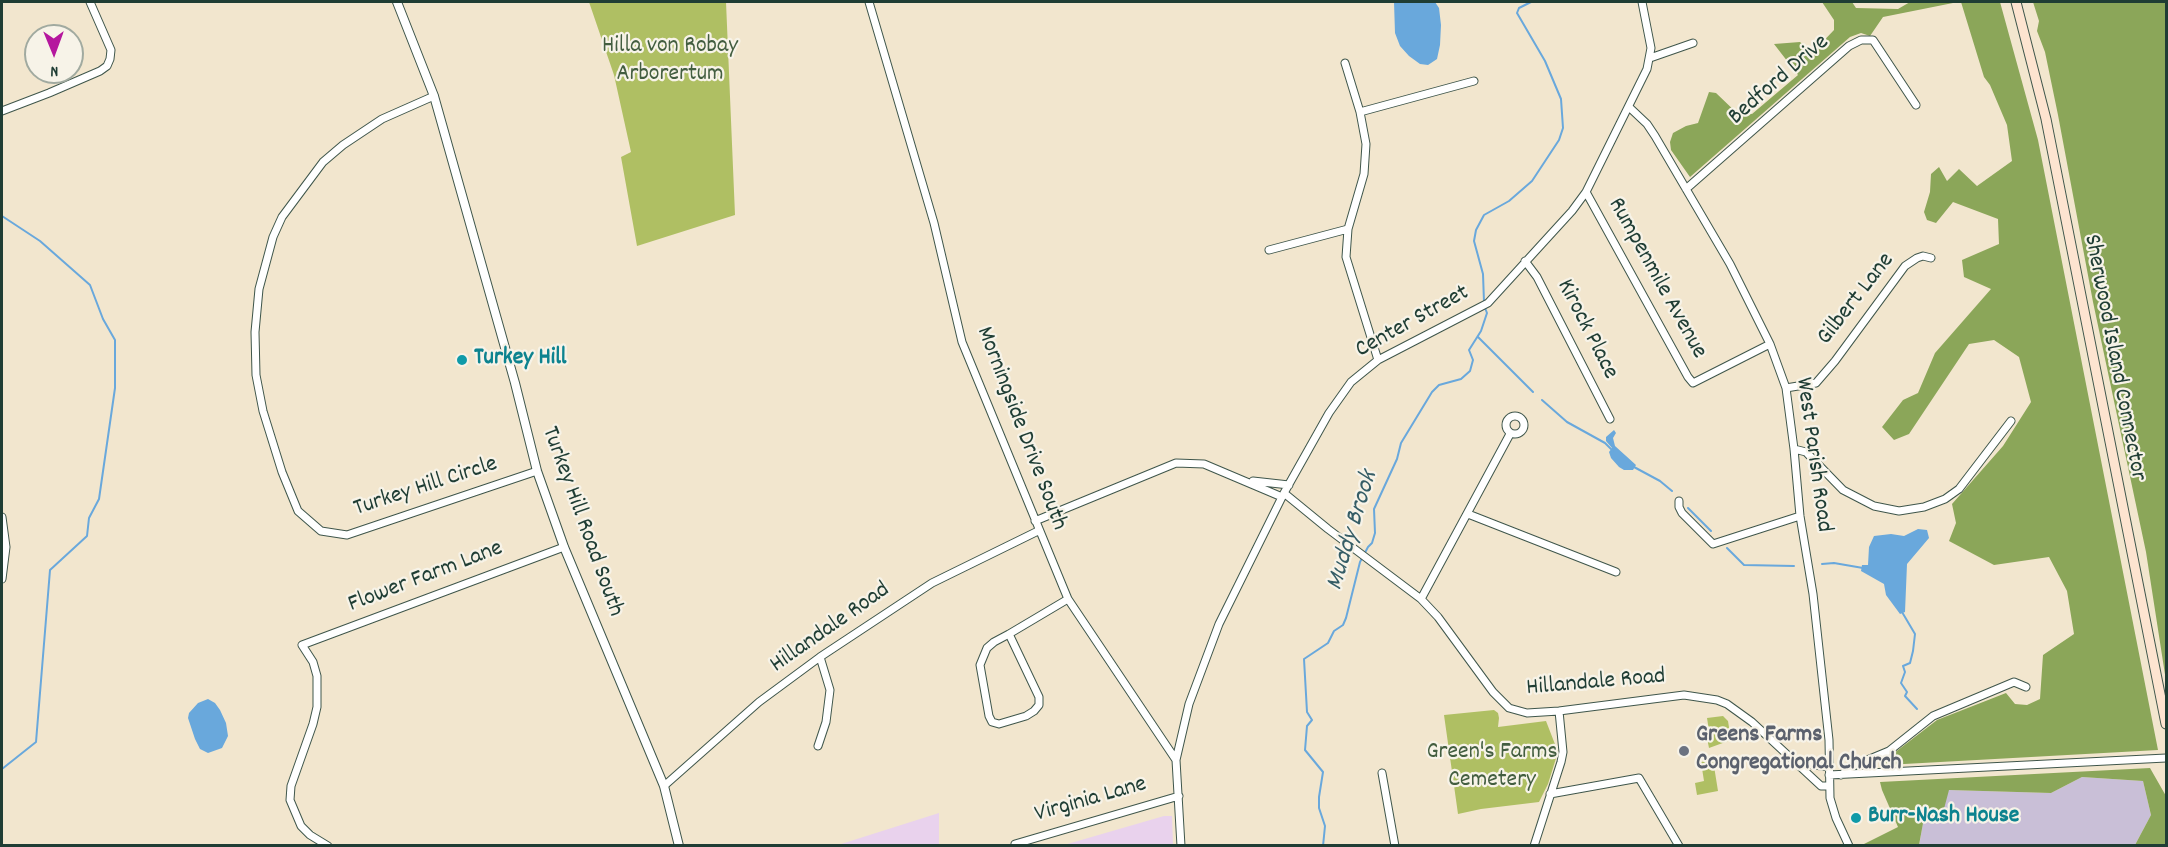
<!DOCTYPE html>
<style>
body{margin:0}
#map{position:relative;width:2168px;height:847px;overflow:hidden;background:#f2e6ce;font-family:Dekko,sans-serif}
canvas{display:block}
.frame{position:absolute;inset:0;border:3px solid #1f3d34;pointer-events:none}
.north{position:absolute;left:24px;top:24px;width:60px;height:60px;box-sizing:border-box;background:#f7f3e8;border:2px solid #a1aaa0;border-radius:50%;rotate:179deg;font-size:16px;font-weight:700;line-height:24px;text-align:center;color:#1f3d34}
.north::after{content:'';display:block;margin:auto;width:21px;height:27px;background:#b5179e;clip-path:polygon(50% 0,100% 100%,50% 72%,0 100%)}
</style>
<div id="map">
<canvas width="2168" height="847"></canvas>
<div class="frame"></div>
<div class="north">N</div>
</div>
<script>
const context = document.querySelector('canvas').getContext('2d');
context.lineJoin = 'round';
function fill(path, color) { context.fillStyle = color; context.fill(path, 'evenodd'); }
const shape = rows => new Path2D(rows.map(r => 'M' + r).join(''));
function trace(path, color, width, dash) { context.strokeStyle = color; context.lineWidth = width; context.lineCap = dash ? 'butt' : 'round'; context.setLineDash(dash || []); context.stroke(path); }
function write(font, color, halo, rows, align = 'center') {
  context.font = font + ' Dekko,sans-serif'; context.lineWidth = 4.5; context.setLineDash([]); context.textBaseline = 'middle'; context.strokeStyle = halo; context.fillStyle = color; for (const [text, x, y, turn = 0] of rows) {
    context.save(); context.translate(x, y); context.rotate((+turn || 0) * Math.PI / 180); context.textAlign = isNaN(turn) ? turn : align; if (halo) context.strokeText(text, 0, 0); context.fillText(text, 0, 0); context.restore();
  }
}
const built = shape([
 [939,813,939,845,838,845],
 [1164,816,1172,816,1173,845,1064,845]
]);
const industrial = shape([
 [2082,777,2143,781,2151,815,2135,845,1919,846,1924,817,1949,790,2051,793]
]);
const green = shape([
 [589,2,726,2,735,215,637,246,621,157,631,152,614,75],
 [1494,710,1498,713,1499,718,1498,727,1546,721,1558,752,1548,784,1539,802,1481,809,1458,814,1444,715],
 [1723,716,1728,721,1731,740,1709,748,1707,738,1710,737,1707,718],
 [1713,760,1718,791,1697,795,1695,783,1704,781,1701,762]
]);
const forest = shape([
 [1822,2,1852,2,1856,8,1898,9,1910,2,1958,2,1883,17,1870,36,1861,33,1850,37,1690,177,1671,150,1670,142,1673,133,1686,126,1698,123,1709,92,1716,93,1739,115,1746,113,1752,114,1798,75,1774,44,1800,42,1812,53,1834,30,1834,20],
 [1961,2,2000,2,2038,140,2158,750,1886,765,1885,760,1937,720,2006,693,2015,704,2027,705,2040,699,2043,655,2074,634,2067,591,2049,557,1994,565,1949,541,1956,523,1952,504,2003,446,2031,402,2019,357,1994,340,1969,344,1909,434,1894,440,1882,427,1903,400,1918,393,1935,353,1991,289,1964,277,1962,260,1999,244,1998,219,1953,202,1936,223,1927,220,1924,212,1930,192,1931,174,1939,167,1947,181,1959,169,1977,186,2012,161,2007,125,1990,85,1984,77],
 [2033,2,2166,2,2166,681,2146,552,2093,302,2058,115,2045,52,2037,31,2039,21],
 [2150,768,2166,796,2166,845,2135,845,2151,815,2143,781,2082,777,2051,793,1949,790,1941,820,1924,818,1919,845,1862,845,1898,827,1882,790,1880,782]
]);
const water = shape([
 [1394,2,1435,2,1439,8,1441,25,1440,45,1437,59,1428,65,1420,64,1409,56,1400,46,1395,33],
 [1614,430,1616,433,1613,438,1615,446,1636,465,1633,470,1624,470,1619,467,1611,458,1609,452,1612,448,1606,441,1606,437],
 [1918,529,1927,530,1929,538,1907,564,1905,612,1900,614,1886,595,1884,584,1861,571,1862,565,1868,565,1869,547,1874,536,1891,534,1904,536],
 [208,699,215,703,220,710,226,723,228,736,222,748,208,753,200,749,195,739,188,718,189,713,198,703]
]);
const stream = shape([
 [2,216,40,241,90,285,103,319,115,340,115,388,99,499,89,518,87,536,50,570,36,742,2,769],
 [1484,302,1483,274,1474,241,1476,230,1484,215,1509,201,1532,181,1559,140,1563,128,1561,99,1545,61,1517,13,1519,8,1531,2],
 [1478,337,1533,392],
 [1542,400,1567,422,1605,443,1613,451],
 [1634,467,1660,481,1672,491],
 [1688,508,1711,531],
 [1727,548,1744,565,1794,566],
 [1822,564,1834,563,1863,568],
 [1902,612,1915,634,1913,651,1910,663,1903,666,1905,672,1901,683,1907,692,1905,696,1917,709],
 [1323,846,1325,826,1319,808,1319,797,1323,772,1305,750,1307,726,1312,720,1307,712,1304,659,1328,643,1334,631,1343,625,1346,618,1360,562,1368,547,1372,543,1375,533,1374,509,1397,459,1401,443,1432,392,1439,385,1461,379,1470,371,1473,360,1469,350,1481,331,1487,313,1485,308]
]);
const minor = shape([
 [869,2,934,223,962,342,1068,599,1176,760,1181,846],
 [1650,58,1693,43],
 [434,96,382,119,343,145,323,162,282,217,273,237,259,289,255,332,256,375,263,411,282,472,298,511,321,531,347,535,537,471],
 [1629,107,1647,124,1655,136,1730,264,1770,344,1786,388,1794,449,1800,516,1813,594,1829,740,1830,798,1836,818,1849,846],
 [2,111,49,93,100,71,107,66,110,59,111,50,90,2],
 [1360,112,1474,81],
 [1686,189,1849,46,1861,40,1873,40,1916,105],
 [1586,192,1688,377,1693,383,1770,344],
 [1348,229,1346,257,1378,360],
 [1269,250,1348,229,1364,174,1366,144,1360,112,1345,63],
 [1525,261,1537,277,1610,419],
 [1786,388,1816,383,1835,361,1905,266,1917,258,1923,256,1931,258],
 '1506 425a9 9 0 1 1 18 0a9 9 0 1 1-18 0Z',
 [1794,449,1806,452,1843,490,1874,506,1899,511,1924,507,1945,499,1959,489,2011,421],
 [1253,481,1289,485],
 [1284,493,1328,529,1421,599,1438,617,1493,692,1509,708,1527,713,1559,711,1684,695,1717,700,1727,704,1752,722,1821,786,1829,786],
 [1679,501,1679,507,1682,513,1713,544,1800,516],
 [1468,514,1616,572],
 [2,517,6,547,2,579],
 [1035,521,1176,463,1204,464,1282,497],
 [1421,599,1510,434],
 [1009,634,1039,697,1039,705,1034,711,1026,716,999,724,992,722,989,716,980,665,987,648,994,642,1009,634],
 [1009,634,1068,599],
 [818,746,826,722,830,690,820,657],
 [1176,760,1189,704,1219,624,1284,493,1329,413,1351,382,1378,360,1488,303,1572,211,1586,192,1647,69,1651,48,1642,2],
 [1798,763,1830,767],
 [1382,773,1395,846],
 [1829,775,2166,758],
 [1841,775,1853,766,1889,751,1933,716,2014,682,2026,687],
 [664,786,759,702,820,657,932,583,1038,531],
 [1550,794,1639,778,1679,846],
 [1015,844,1179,796],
 [328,846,310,835,301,826,290,800,291,786,313,724,317,707,317,676,313,662,302,645,564,547],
 [1534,846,1561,762,1563,752,1559,711]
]);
const tertiary = shape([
 [397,2,434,96,515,383,537,471,564,547,664,786,679,846]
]);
const secondary = shape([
 [2016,2,2046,119,2166,724]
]);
const markers = [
 [462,360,6,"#0f9aa8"],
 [1684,751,6,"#6b7280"],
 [1856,818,6,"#0f9aa8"]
];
const parkNames = [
 ["Hilla von Robay",670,48],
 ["Arborertum",670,76],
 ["Green's Farms",1492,754],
 ["Cemetery",1492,782]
];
const streetNames = [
 ["Bedford Drive",1780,81,-41],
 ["Rumpenmile Avenue",1656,279,61],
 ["Gilbert Lane",1857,300,-52],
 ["Center Street",1413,323,-29],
 ["Kirock Place",1586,330,63],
 ["Sherwood Island Connector",2113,358,79],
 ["Morningside Drive South",1020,429,69],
 ["West Parish Road",1812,455,82],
 ["Turkey Hill Circle",426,488,-18],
 ["Turkey Hill Road South",581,522,70],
 ["Flower Farm Lane",426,578,-21],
 ["Hillandale Road",831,629,-35],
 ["Hillandale Road",1596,684,-5],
 ["Virginia Lane",1091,801,-16]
];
const cultureNames = [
 ["Turkey Hill",474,360],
 ["Burr-Nash House",1868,818]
];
const worshipNames = [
 ["Greens Farms",1696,737],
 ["Congregational Church",1696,765]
];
const waterNames = [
 ["Muddy Brook",1354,531,-73]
];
fill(built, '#e9d2ed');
fill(industrial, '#c9bfd7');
fill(green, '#afbf63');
fill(forest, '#8ba659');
fill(water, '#69a8dc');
trace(stream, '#69a8dc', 2);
trace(minor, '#3f564b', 9);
trace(tertiary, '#3f564b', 10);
trace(secondary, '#3f564b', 11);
trace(minor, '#fff', 7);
trace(tertiary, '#fff', 8);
trace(secondary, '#fde4d0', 9);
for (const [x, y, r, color] of markers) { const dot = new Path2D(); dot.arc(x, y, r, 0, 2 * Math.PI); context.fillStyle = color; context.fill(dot); trace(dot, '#f7f3e8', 2); }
write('24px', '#435e40', '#f7f3e8', parkNames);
write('24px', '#1f3d34', '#f7f3e8', streetNames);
write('bold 24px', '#0d838f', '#f7f3e8', cultureNames, 'left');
write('bold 24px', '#5b616d', '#f7f3e8', worshipNames, 'left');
write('italic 26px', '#355d66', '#f7f3e8', waterNames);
</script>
